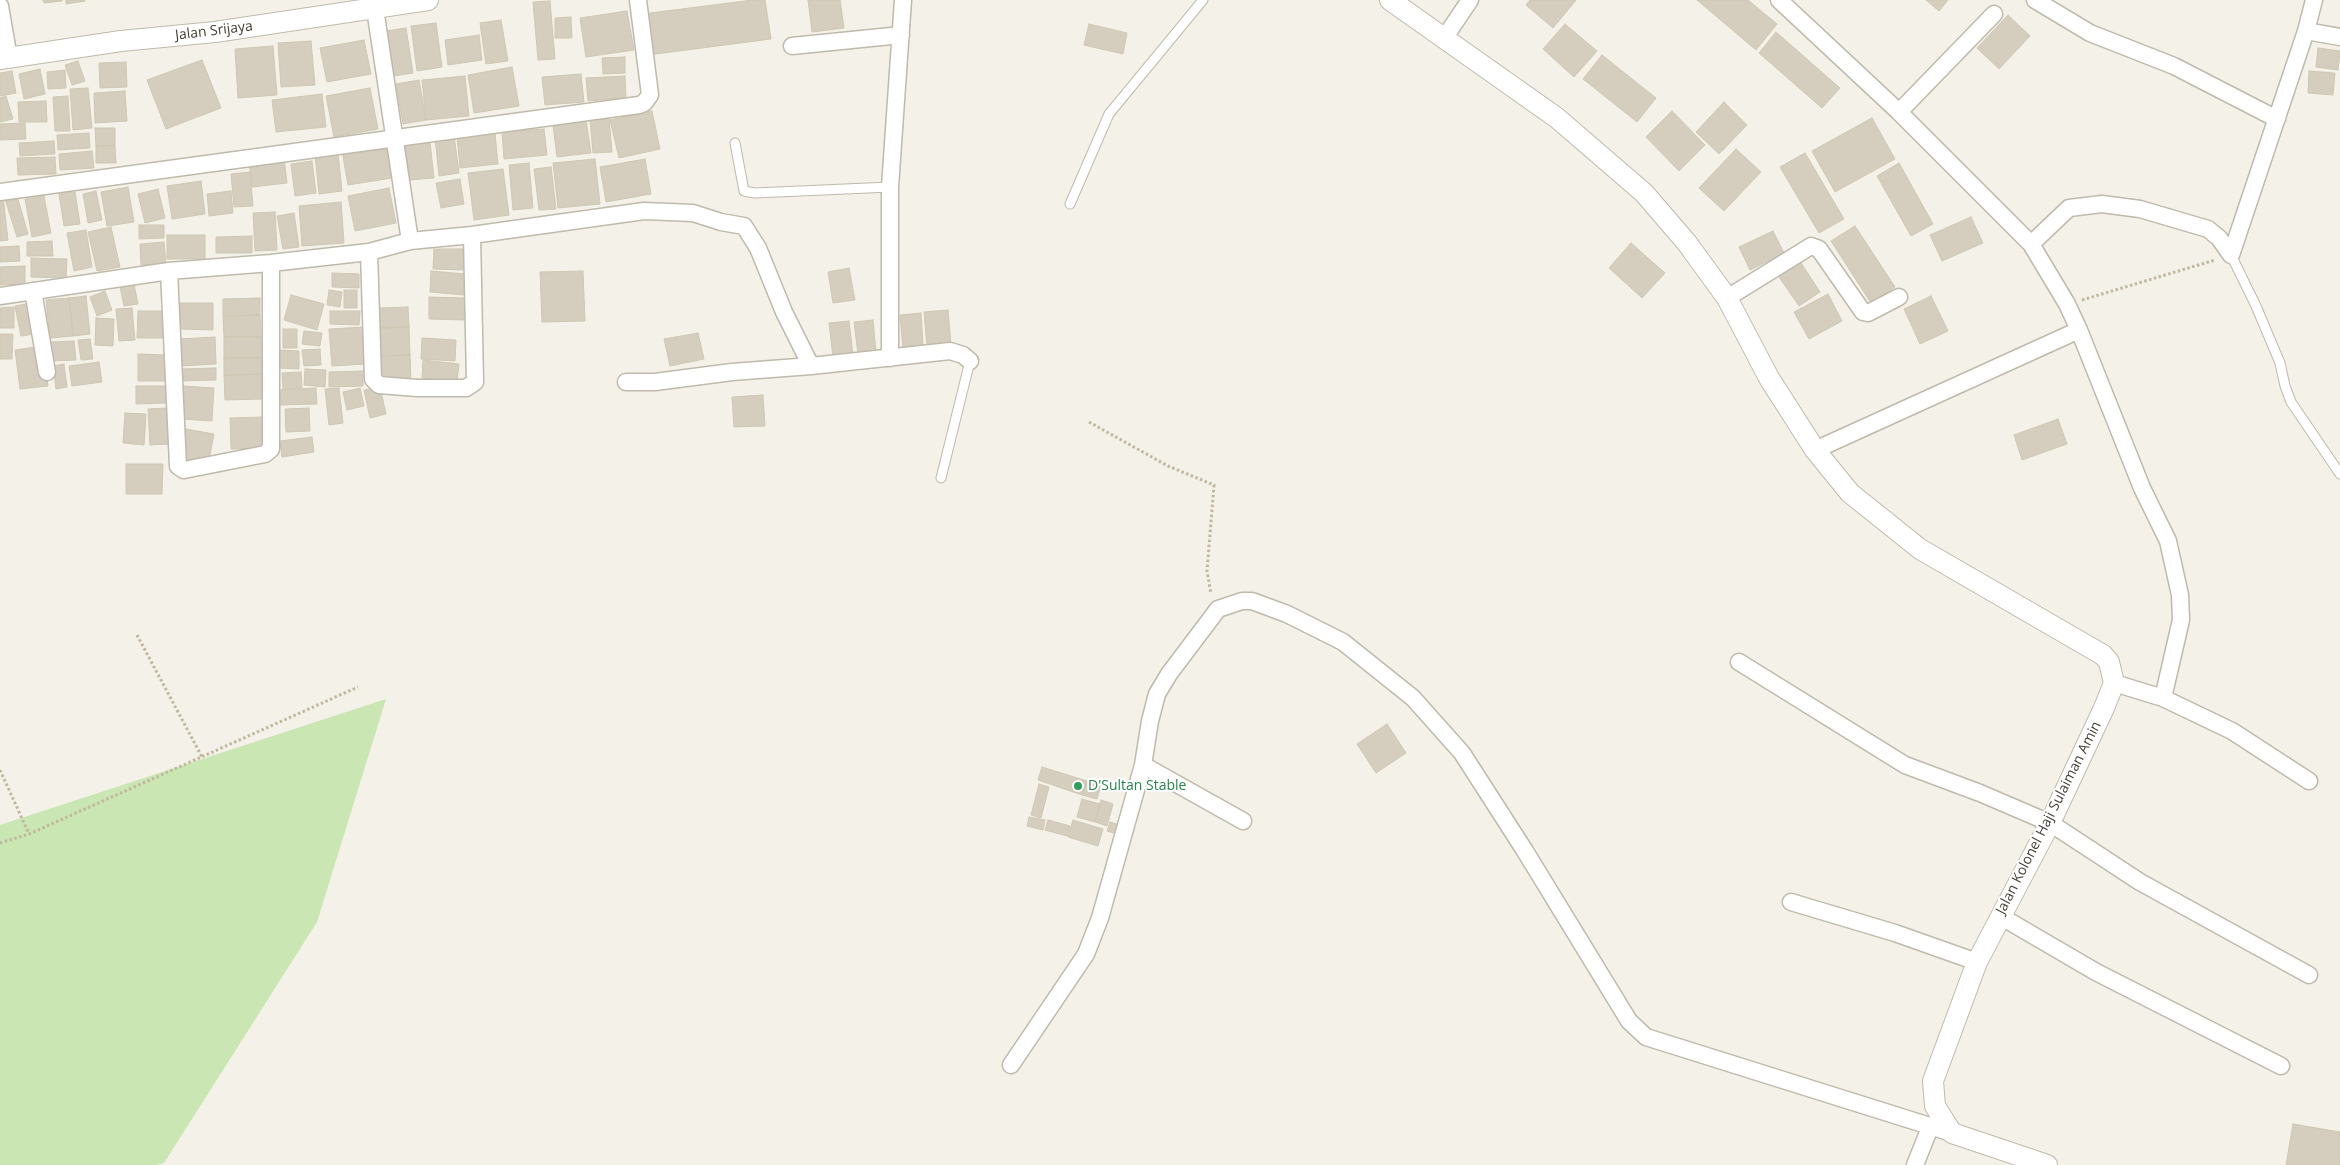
<!DOCTYPE html>
<style>
body{margin:0}
canvas{display:block;background:#f4f1e8}
</style>
<canvas width="2340" height="1165"></canvas>
<script>
const context = document.querySelector('canvas').getContext('2d');
context.lineJoin = 'round';
function fill(path, color) { context.fillStyle = color; context.fill(path, 'evenodd'); }
const shape = rows => new Path2D(rows.map(r => 'M' + r).join(''));
function trace(path, color, width, dash) { context.strokeStyle = color; context.lineWidth = width; context.lineCap = dash ? 'butt' : 'round'; context.setLineDash(dash || []); context.stroke(path); }
function write(font, color, halo, rows, align = 'center') {
  context.font = font + ' "Open Sans",sans-serif'; context.lineWidth = 4; context.setLineDash([]); context.textBaseline = 'middle'; context.strokeStyle = halo; context.fillStyle = color; for (const [text, x, y, turn = 0] of rows) {
    context.save(); context.translate(x, y); context.rotate((+turn || 0) * Math.PI / 180); context.textAlign = isNaN(turn) ? turn : align; if (halo) context.strokeText(text, 0, 0); context.fillText(text, 0, 0); context.restore();
  }
}
const green = shape([
 [386,699,317,922,164,1163,156,1165,0,1165,0,825]
]);
const building = shape([
 [43,0,62,0,62,1,44,3,43,0],
 [66,0,85,0,85,1,66,4,66,0],
 [753,0,765,0,771,39,648,55,642,14,753,0],
 [808,0,840,0,844,28,812,32,808,0],
 [1530,0,1576,0,1553,28,1526,5,1530,0],
 [1697,0,1748,0,1777,24,1756,50,1697,0],
 [1926,0,1948,0,1939,11,1926,0],
 [550,1,555,59,538,60,533,2,550,1],
 [627,11,634,50,586,57,580,18,627,11],
 [2008,15,2030,36,1999,69,1977,48,2008,15],
 [571,17,572,38,555,38,555,18,571,17],
 [501,20,508,61,486,64,480,23,501,20],
 [436,23,442,67,417,71,411,26,436,23],
 [1089,24,1127,33,1123,54,1084,45,1089,24],
 [1565,24,1597,51,1574,77,1543,49,1565,24],
 [406,28,413,73,393,76,386,31,406,28],
 [1776,32,1840,88,1822,108,1759,53,1776,32],
 [479,35,482,60,448,65,445,40,479,35],
 [364,40,371,74,327,82,320,48,364,40],
 [311,41,315,85,281,87,278,43,311,41],
 [273,46,277,95,238,98,235,49,273,46],
 [2318,48,2340,51,2338,70,2316,67,2318,48],
 [1602,55,1656,98,1637,122,1583,79,1602,55],
 [625,57,625,73,603,74,602,58,625,57],
 [202,60,221,108,166,129,147,80,202,60],
 [78,61,85,81,72,85,65,65,78,61],
 [126,62,127,87,100,88,99,63,126,62],
 [512,67,519,106,474,113,468,75,512,67],
 [40,69,45,94,24,99,19,74,40,69],
 [65,70,66,88,48,89,47,72,65,70],
 [12,71,16,93,0,96,0,73,12,71],
 [2309,71,2335,73,2333,95,2308,93,2309,71],
 [581,74,584,102,545,105,542,77,581,74],
 [465,76,469,116,426,120,422,80,465,76],
 [625,76,626,98,588,101,586,78,625,76],
 [419,80,426,120,403,124,396,84,419,80],
 [88,88,92,128,73,130,70,89,88,88],
 [370,88,378,129,334,137,326,96,370,88],
 [125,91,127,121,95,123,94,93,125,91],
 [322,94,326,127,276,132,272,100,322,94],
 [6,96,13,119,0,122,0,98,6,96],
 [68,96,70,131,55,131,53,97,68,96],
 [46,101,47,122,19,122,18,102,46,101],
 [1724,102,1747,125,1719,154,1696,132,1724,102],
 [652,111,660,149,619,158,610,120,652,111],
 [1672,111,1705,145,1679,171,1646,137,1672,111],
 [609,118,612,152,593,153,590,120,609,118],
 [1872,118,1895,159,1835,192,1812,151,1872,118],
 [586,120,591,153,557,157,553,125,586,120],
 [25,123,26,139,0,140,0,124,25,123],
 [95,128,115,128,115,146,96,146,95,128],
 [544,129,547,155,504,159,502,132,544,129],
 [89,133,90,148,58,150,57,135,89,133],
 [495,133,498,164,460,168,457,136,495,133],
 [454,135,459,173,439,176,435,137,454,135],
 [54,141,55,154,20,156,19,143,54,141],
 [430,142,434,178,409,180,405,145,430,142],
 [387,144,392,178,348,185,342,151,387,144],
 [96,146,115,146,116,163,96,163,96,146],
 [1736,149,1761,172,1724,211,1699,188,1736,149],
 [92,151,94,168,60,170,59,154,92,151],
 [338,153,342,191,319,194,315,155,338,153],
 [1805,153,1844,219,1819,233,1780,167,1805,153],
 [55,157,56,174,18,175,17,158,55,157],
 [284,158,287,183,252,187,249,161,284,158],
 [595,159,600,204,558,208,553,163,595,159],
 [645,159,651,194,606,202,600,167,645,159],
 [312,161,316,193,295,196,291,164,312,161],
 [529,163,533,208,513,210,509,165,529,163],
 [1899,163,1933,224,1911,236,1877,176,1899,163],
 [551,167,556,209,539,210,534,169,551,167],
 [503,169,509,215,474,220,468,173,503,169],
 [250,172,253,206,234,207,231,174,250,172],
 [460,179,464,204,441,208,436,183,460,179],
 [201,181,205,214,172,219,167,186,201,181],
 [128,187,134,222,107,226,101,192,128,187],
 [389,188,396,223,355,231,348,196,389,188],
 [158,189,165,218,145,223,138,194,158,189],
 [96,191,102,220,88,223,83,194,96,191],
 [231,191,233,213,209,216,207,194,231,191],
 [75,192,80,224,64,226,59,194,75,192],
 [3,196,8,240,0,241,0,197,3,196],
 [17,196,28,234,17,237,5,199,17,196],
 [44,196,51,233,32,237,25,199,44,196],
 [341,202,344,243,302,246,299,206,341,202],
 [275,212,277,250,255,251,253,213,275,212],
 [294,213,299,247,283,249,277,216,294,213],
 [1971,217,1983,243,1942,261,1930,235,1971,217],
 [139,225,164,225,164,238,139,239,139,225],
 [1855,226,1895,287,1871,303,1831,241,1855,226],
 [111,227,120,267,97,271,88,232,111,227],
 [86,230,92,267,74,271,67,233,86,230],
 [1773,231,1784,253,1750,270,1739,247,1773,231],
 [167,235,205,235,205,259,167,259,167,235],
 [252,236,252,253,216,253,216,237,252,236],
 [52,241,53,256,27,256,27,242,52,241],
 [164,242,166,264,141,265,140,244,164,242],
 [1631,243,1665,273,1642,298,1609,268,1631,243],
 [19,246,20,261,0,262,0,247,19,246],
 [434,249,463,249,463,270,433,269,434,249],
 [31,258,67,259,66,278,31,277,31,258],
 [1799,260,1820,292,1799,306,1777,274,1799,260],
 [25,266,25,284,0,285,0,267,25,266],
 [849,268,855,300,833,303,828,272,849,268],
 [431,271,465,274,464,295,430,292,431,271],
 [583,271,585,321,542,322,540,272,583,271],
 [332,273,359,274,359,288,332,287,332,273],
 [134,284,138,304,124,306,120,287,134,284],
 [329,290,342,292,340,307,327,305,329,290],
 [344,290,357,290,357,308,344,308,344,290],
 [105,291,112,310,97,316,90,297,105,291],
 [1828,294,1842,321,1809,339,1794,312,1828,294],
 [291,295,324,304,317,330,284,320,291,295],
 [86,296,90,334,73,336,69,298,86,296],
 [1931,296,1948,331,1920,344,1904,309,1931,296],
 [429,297,465,298,464,320,429,319,429,297],
 [69,298,73,336,50,338,46,300,69,298],
 [260,298,260,315,223,316,223,299,260,298],
 [180,303,213,303,213,330,180,329,180,303],
 [27,304,34,334,21,336,15,306,27,304],
 [14,307,14,328,0,328,0,308,14,307],
 [408,307,409,327,379,328,378,308,408,307],
 [132,308,135,340,119,341,116,309,132,308],
 [948,310,951,345,927,346,924,312,948,310],
 [138,311,163,311,163,338,137,338,138,311],
 [330,311,360,311,359,325,330,324,330,311],
 [921,313,923,346,903,348,900,315,921,313],
 [260,315,261,337,224,337,223,316,260,315],
 [96,318,114,319,113,346,95,345,96,318],
 [873,320,876,352,858,354,854,322,873,320],
 [849,321,853,355,833,357,829,323,849,321],
 [365,327,367,364,332,366,329,329,365,327],
 [409,327,410,355,380,356,379,328,409,327],
 [283,329,297,329,297,348,283,348,283,329],
 [304,331,322,333,320,346,302,344,304,331],
 [698,333,704,359,670,366,664,339,698,333],
 [0,334,13,334,12,359,0,359,0,334],
 [215,337,216,364,181,366,179,339,215,337],
 [224,337,261,337,261,358,224,358,224,337],
 [422,338,456,340,455,361,421,359,422,338],
 [90,339,93,359,81,360,78,340,90,339],
 [74,341,76,360,52,361,50,342,74,341],
 [42,346,48,386,20,389,15,350,42,346],
 [320,349,321,365,304,366,302,350,320,349],
 [279,350,299,351,299,369,279,368,279,350],
 [138,354,165,355,165,381,138,381,138,354],
 [410,355,411,381,380,382,380,356,410,355],
 [224,358,261,358,262,374,224,375,224,358],
 [423,360,459,364,457,382,422,378,423,360],
 [99,362,102,382,72,386,69,366,99,362],
 [64,364,67,387,56,389,53,366,64,364],
 [216,368,216,380,181,381,181,369,216,368],
 [305,369,326,370,325,387,304,385,305,369],
 [363,371,363,386,329,387,329,372,363,371],
 [301,372,302,388,283,389,282,373,301,372],
 [262,374,262,399,225,400,224,375,262,374],
 [136,386,167,386,167,403,136,404,136,386],
 [183,386,214,388,212,421,181,419,183,386],
 [380,387,386,414,370,418,364,390,380,387],
 [316,388,317,404,280,405,279,390,316,388],
 [339,388,343,423,329,425,325,389,339,388],
 [360,388,364,406,347,410,343,392,360,388],
 [763,395,765,426,734,427,732,397,763,395],
 [166,408,169,444,150,445,148,409,166,408],
 [309,408,310,431,286,432,285,409,309,408],
 [125,413,146,414,144,445,123,443,125,413],
 [264,417,266,448,231,449,230,418,264,417],
 [2058,419,2067,444,2022,460,2014,435,2058,419],
 [186,429,214,434,208,465,181,460,186,429],
 [312,437,314,452,282,457,280,441,312,437],
 [126,464,163,464,162,494,126,494,126,464],
 [1387,724,1406,753,1376,773,1357,744,1387,724],
 [1042,767,1087,781,1082,795,1038,780,1042,767],
 [1087,781,1101,785,1097,799,1082,795,1087,781],
 [1039,784,1049,787,1041,818,1031,815,1039,784],
 [1082,799,1100,804,1095,822,1077,817,1082,799],
 [1101,800,1113,804,1107,826,1095,822,1101,800],
 [1029,817,1045,820,1043,830,1027,826,1029,817],
 [1048,820,1070,826,1067,836,1045,830,1048,820],
 [1073,820,1103,829,1098,846,1068,837,1073,820],
 [1110,822,1120,825,1117,834,1107,831,1110,822],
 [2293,1124,2340,1132,2340,1165,2286,1165,2293,1124]
]);
const path = shape([
 [2082,300,2215,260],
 [1089,422,1168,466,1214,485,1207,571,1211,594],
 [137,635,202,757],
 [0,770,29,834],
 [0,843,29,834,358,687]
]);
const service = shape([
 [735,143,744,191,755,193,890,187],
 [1070,204,1109,114,1203,0],
 [2231,255,2256,306,2280,363,2285,386,2291,402,2340,474],
 [941,478,970,361]
]);
const minor = shape([
 [1779,0,1899,112,2031,244,2067,304,2079,330,2142,488,2168,541,2180,595,2181,620,2163,698],
 [2035,0,2090,33,2174,66,2277,119],
 [0,6,9,58],
 [375,9,410,241],
 [2306,31,2340,37],
 [1445,37,1470,0],
 [792,46,901,35],
 [1899,112,1994,14],
 [0,192,639,105,644,103,650,95,638,0],
 [2031,244,2069,208,2102,204,2140,209,2208,229,2219,238,2231,255],
 [369,252,373,379,379,385,417,388,466,388,475,382,472,235],
 [2231,255,2306,31,2314,0],
 [169,271,178,466,184,470,265,454,271,449,271,263],
 [33,291,47,372],
 [0,296,169,271,271,263,369,252,410,241,472,235,644,211,693,213,721,222,744,226,758,248,784,312,811,366,950,351,963,355,970,361],
 [1727,298,1811,246,1819,249,1863,312,1868,313,1899,297],
 [890,358,890,187,903,0],
 [626,382,655,382,732,372,811,366],
 [1815,450,2079,330],
 [1739,662,1905,765,1980,793,2050,823,2140,882,2309,975],
 [2114,683,2163,698,2232,731,2309,781],
 [1243,821,1143,765,1150,721,1157,694,1169,674,1218,609,1242,601,1252,601,1287,614,1343,642,1413,698,1462,753,1525,851,1629,1021,1646,1037,1952,1133],
 [1791,902,1895,933,1977,962],
 [2000,916,2096,972,2281,1066],
 [1011,1065,1086,954,1100,918,1143,765],
 [1915,1165,1931,1125]
]);
const tertiary = shape([
 [1390,0,1557,118,1644,193,1687,243,1727,298,1769,378,1815,450,1850,493,1920,549,2103,655,2109,662,2114,683,2104,708,2050,823,1977,962,1933,1081,1935,1106,1952,1133,2047,1165],
 [0,59,121,41,215,32,428,0]
]);
const markers = [
 [1078,786,5,"#2e9e5b"]
];
const streetNames = [
 ["Jalan Srijaya",214,31,-7],
 ["Jalan Kolonel Haji Sulaiman Amin",2049,818,-63]
];
const leisureNames = [
 ["D'Sultan Stable",1088,786]
];
fill(green, '#cae6b3');
fill(building, '#d5cebe');
trace(building, '#cfc7b2', 1);
trace(service, '#bfbaab', 11);
trace(minor, '#bfbaab', 19);
trace(tertiary, '#bfbaab', 22);
trace(path, '#c0b79d', 3, [2.5, 2.5]);
trace(service, '#fff', 9);
trace(minor, '#fff', 16);
trace(tertiary, '#fff', 20);
for (const [x, y, r, color] of markers) { const dot = new Path2D(); dot.arc(x, y, r, 0, 2 * Math.PI); context.fillStyle = color; context.fill(dot); trace(dot, '#fff', 2); }
write('14px', '#474237', '#fff', streetNames);
write('14px', '#27864d', '#fff', leisureNames, 'left');
</script>
